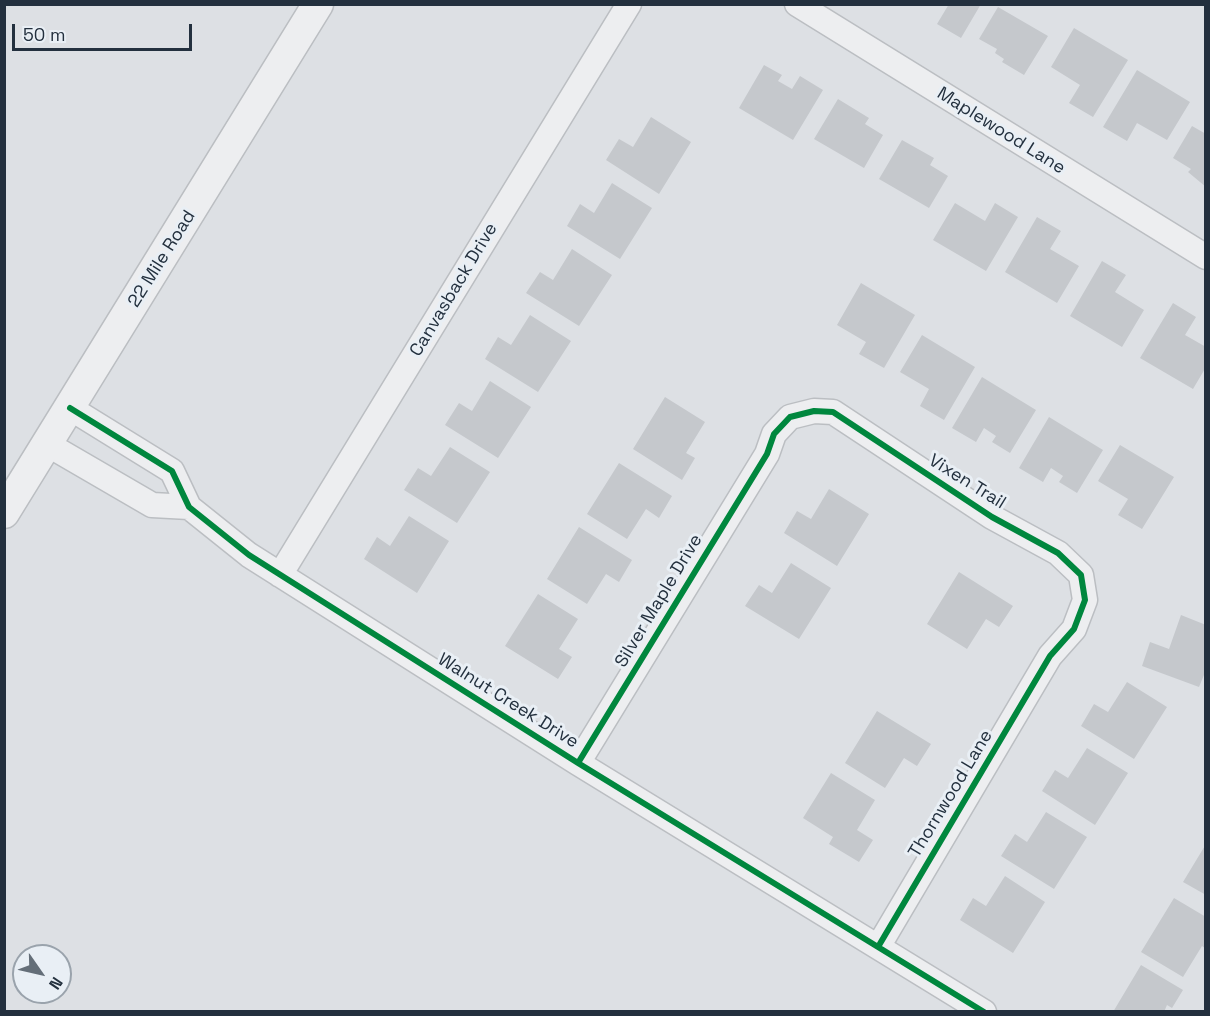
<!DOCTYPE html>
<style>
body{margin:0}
#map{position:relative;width:1210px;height:1016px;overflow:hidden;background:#dde0e4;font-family:"Space Grotesk",sans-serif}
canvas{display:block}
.frame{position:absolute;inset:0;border:6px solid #23303e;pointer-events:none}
.north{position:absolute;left:12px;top:944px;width:60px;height:60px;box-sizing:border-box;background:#e9eff5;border:2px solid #9aa3ac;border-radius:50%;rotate:124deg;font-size:16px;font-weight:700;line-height:24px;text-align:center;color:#23303e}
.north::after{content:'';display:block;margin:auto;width:21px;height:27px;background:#646e78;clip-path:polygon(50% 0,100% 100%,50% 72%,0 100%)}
.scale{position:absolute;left:12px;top:24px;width:180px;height:27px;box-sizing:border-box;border:3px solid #23303e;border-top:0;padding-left:8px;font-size:18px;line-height:21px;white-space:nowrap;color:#23303e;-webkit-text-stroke:4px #e9eff5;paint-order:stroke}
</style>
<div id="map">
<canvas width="1210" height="1016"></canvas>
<div class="frame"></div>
<div class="north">N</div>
<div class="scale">50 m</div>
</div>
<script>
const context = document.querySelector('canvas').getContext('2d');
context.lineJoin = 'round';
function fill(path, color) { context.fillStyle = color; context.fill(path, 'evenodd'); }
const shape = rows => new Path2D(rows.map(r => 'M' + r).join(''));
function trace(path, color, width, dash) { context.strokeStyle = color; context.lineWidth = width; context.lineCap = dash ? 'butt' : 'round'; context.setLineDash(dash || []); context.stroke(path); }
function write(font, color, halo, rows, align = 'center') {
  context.font = font + ' "Space Grotesk",sans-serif'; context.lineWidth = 6; context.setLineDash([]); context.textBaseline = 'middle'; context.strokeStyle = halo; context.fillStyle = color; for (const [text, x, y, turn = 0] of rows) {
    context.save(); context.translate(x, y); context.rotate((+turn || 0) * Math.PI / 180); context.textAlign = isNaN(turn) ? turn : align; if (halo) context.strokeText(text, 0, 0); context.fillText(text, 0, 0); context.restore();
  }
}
const building = shape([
 [949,4,981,4,961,38,937,24],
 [998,7,1048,36,1024,75,1002,62,1004,59,995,53,997,49,979,39],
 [1074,28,1128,60,1093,117,1069,103,1080,85,1051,67],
 [764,65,782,75,778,81,792,89,800,76,823,90,793,140,739,108],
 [1137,70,1190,102,1167,140,1137,123,1127,141,1103,127],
 [838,99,869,118,865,124,883,135,864,168,814,139],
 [651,117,691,142,659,194,606,160,619,139,633,147],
 [1192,126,1206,134,1206,187,1188,172,1191,169,1173,158],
 [902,140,934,158,930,165,948,176,929,208,879,179],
 [612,183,652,208,620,259,567,226,580,204,594,213],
 [955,203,985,221,995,203,1018,217,986,271,933,240],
 [1037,217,1061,231,1050,249,1079,266,1057,303,1005,272],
 [572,249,612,275,579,326,526,293,540,272,553,280],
 [1102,261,1126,275,1115,292,1144,310,1122,347,1070,316],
 [861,283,915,315,884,368,859,354,866,342,837,325],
 [1173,303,1196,317,1185,335,1206,347,1206,367,1193,389,1140,358],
 [530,315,571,341,538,392,485,359,498,337,511,345],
 [922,335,975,367,944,420,920,406,929,389,900,372],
 [982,377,1036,410,1010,453,992,442,996,436,984,428,976,442,952,428],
 [490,381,531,407,498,458,445,425,459,403,472,411],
 [665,397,705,422,686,453,695,458,682,480,633,449],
 [1049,417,1103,450,1077,493,1059,482,1063,476,1051,468,1043,482,1019,468],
 [1120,445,1174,477,1142,529,1118,515,1128,499,1098,481],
 [450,447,490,472,457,523,404,490,418,468,431,476],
 [619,463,672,496,659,518,646,509,627,539,587,514],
 [829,489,869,514,837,566,784,533,797,511,811,519],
 [409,516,449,541,417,593,364,559,377,537,390,546],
 [579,527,632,560,619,582,606,574,587,604,547,579],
 [791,563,831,588,799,639,745,606,759,585,772,593],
 [959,572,1013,606,999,627,986,619,967,649,927,624],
 [538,594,578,619,559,649,572,657,558,679,505,646],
 [1181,615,1206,625,1206,670,1199,687,1142,666,1150,642,1169,649],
 [1127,682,1167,707,1134,759,1081,726,1094,704,1108,712],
 [877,711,931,744,917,766,904,758,885,788,845,763],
 [1087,748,1128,773,1095,825,1042,791,1055,770,1068,778],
 [831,773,875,800,857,830,873,840,859,862,829,844,833,837,803,818],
 [1046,812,1087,837,1054,889,1001,856,1015,834,1027,842],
 [1206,844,1206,895,1183,882],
 [1005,876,1045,902,1013,953,960,920,973,898,986,906],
 [1174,898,1206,917,1206,949,1202,946,1183,977,1141,952],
 [1141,965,1183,990,1172,1008,1167,1005,1164,1012,1113,1012]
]);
const minor = shape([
 [797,4,1206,257],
 [70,408,172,471,189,507,249,555,578,763,984,1012],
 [47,444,152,505,189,507],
 [280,575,629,4],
 [578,763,767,454,774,434,790,417,814,411,833,412,992,517,1058,553,1081,575,1085,600,1074,629,1050,656,878,947]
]);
const tertiary = shape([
 [4,513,318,4]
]);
const cycleway = shape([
 [70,408,172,471,189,507,249,555,578,763,984,1012],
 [578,763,767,454,774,434,790,417,814,411,833,412,992,517,1058,553,1081,575,1085,600,1074,629,1050,656,878,947]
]);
const streetNames = [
 ["Maplewood Lane",1001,131,32],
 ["22 Mile Road",162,259,-58],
 ["Canvasback Drive",454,290,-59],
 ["Vixen Trail",967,482,32],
 ["Silver Maple Drive",659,601,-59],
 ["Walnut Creek Drive",508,701,32],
 ["Thornwood Lane",951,794,-59]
];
fill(building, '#c5c8cc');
trace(minor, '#bbbec2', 27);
trace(tertiary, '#bbbec2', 33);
trace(minor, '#edeef0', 24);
trace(tertiary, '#edeef0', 30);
trace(cycleway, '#00873e', 6);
write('18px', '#23303e', '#e9eff5', streetNames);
</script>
